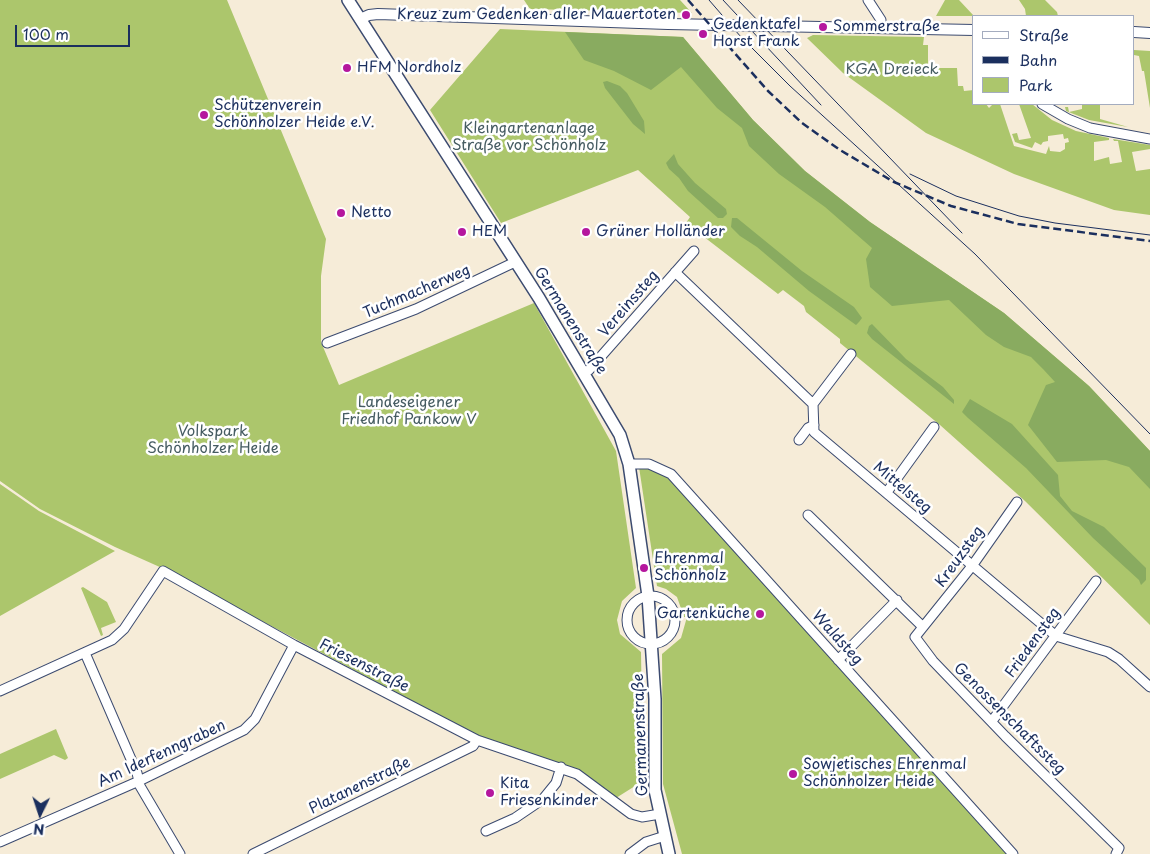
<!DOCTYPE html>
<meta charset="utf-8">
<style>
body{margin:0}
#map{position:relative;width:1150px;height:854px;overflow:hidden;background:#f6ecd8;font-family:"Playpen Sans",sans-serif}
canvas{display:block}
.legend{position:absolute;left:972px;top:15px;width:162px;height:90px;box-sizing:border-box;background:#fff;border:1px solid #a4acbf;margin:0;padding:6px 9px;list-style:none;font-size:15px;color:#1b2f5e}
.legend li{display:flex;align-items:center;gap:10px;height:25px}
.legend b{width:25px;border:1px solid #a4acbf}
.north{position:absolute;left:15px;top:789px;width:50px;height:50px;-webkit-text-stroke:4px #fff;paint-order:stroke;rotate:184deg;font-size:14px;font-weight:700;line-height:20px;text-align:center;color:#1b2f5e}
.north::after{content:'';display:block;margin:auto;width:18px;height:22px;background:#1b2f5e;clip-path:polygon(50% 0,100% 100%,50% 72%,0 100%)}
.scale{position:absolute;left:15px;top:25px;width:115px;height:22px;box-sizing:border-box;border:2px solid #1b2f5e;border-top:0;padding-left:6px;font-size:15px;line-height:18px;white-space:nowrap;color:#1b2f5e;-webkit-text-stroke:4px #fff;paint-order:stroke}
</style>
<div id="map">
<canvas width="1150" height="854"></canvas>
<ul class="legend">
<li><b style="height:6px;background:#fff"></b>Straße</li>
<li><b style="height:6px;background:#1b2f5e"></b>Bahn</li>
<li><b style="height:14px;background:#acc66c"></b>Park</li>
</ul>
<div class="north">N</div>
<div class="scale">100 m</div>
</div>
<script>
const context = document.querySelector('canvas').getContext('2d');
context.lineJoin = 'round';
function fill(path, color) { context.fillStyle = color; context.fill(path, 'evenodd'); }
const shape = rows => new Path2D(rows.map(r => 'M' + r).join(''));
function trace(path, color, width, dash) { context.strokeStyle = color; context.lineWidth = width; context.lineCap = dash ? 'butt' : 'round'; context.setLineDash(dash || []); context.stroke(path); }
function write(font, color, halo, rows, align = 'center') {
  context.font = font + ' "Playpen Sans",sans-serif'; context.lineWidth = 5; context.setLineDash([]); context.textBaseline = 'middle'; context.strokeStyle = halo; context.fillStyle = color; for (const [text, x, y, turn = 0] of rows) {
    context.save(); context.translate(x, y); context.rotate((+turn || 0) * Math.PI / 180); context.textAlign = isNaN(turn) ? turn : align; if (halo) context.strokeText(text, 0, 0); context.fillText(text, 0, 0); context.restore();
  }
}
const green = shape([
 [0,0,227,0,326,239,321,276,321,342,339,385,534,303,616,451,636,588,622,601,617,620,620,634,641,652,643,781,616,798,577,769,484,739,162,568,115,547,40,509,0,481],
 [524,0,680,0,692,13,530,9],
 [945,0,959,0,974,16,936,16],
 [1019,0,1045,0,1057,12,1058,16,1026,16,1025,9],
 [500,29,683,37,753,120,805,171,870,222,1004,313,1089,386,1150,451,1150,625,1025,501,940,425,840,343,840,339,806,312,804,306,783,290,778,294,686,223,690,217,638,170,501,223,430,110],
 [813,35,924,37,923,45,928,45,928,65,931,68,957,68,958,86,963,86,964,91,974,90,974,104,986,104,989,108,993,104,1000,104,1014,146,1046,154,1049,146,1050,151,1060,152,1065,149,1065,143,1069,142,1068,138,1064,139,1063,134,1048,136,1048,141,1043,142,1041,145,1035,142,1032,148,1015,142,1012,134,1017,133,1019,140,1031,138,1019,104,1032,104,1052,120,1076,131,1109,138,1109,140,1094,142,1094,161,1109,157,1110,164,1122,162,1118,141,1114,141,1113,139,1150,145,1150,149,1132,152,1136,171,1150,169,1150,215,1114,210,1014,174,926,133,843,73,807,38],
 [1134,50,1150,51,1150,108,1144,71,1142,71,1139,56,1134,55],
 [1082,104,1100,104,1100,119,1128,127,1089,120,1066,111,1065,107,1068,107,1069,112,1082,109],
 [639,467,651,468,672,479,1009,854,682,854,663,784,662,654,681,638,687,617,684,617,677,597,666,589,657,586],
 [0,484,39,511,115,551,0,616],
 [83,587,107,602,116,622,101,628,103,635,101,636,81,588],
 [56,729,68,758,65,760,54,755,0,779,0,754]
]);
const forest = shape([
 [565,32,683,37,753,120,805,171,870,222,1004,313,1089,386,1150,451,1150,489,1129,467,1106,460,1057,462,1028,425,1046,385,1055,382,1043,369,1031,357,1004,347,986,335,949,300,892,306,870,287,866,259,872,248,825,207,779,174,749,146,742,128,717,108,681,67,651,90,614,71,584,60],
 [607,81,620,86,627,93,644,121,645,134,633,124,605,88,603,82],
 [674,154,678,164,695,183,726,209,727,214,723,218,718,218,688,191,679,178,669,169,666,163],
 [732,218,737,218,802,271,854,307,862,318,859,322,856,325,809,291,757,247,740,236,731,227],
 [872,324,906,359,943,387,954,400,954,404,872,339,867,333,869,326],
 [970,399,1012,424,1058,475,1060,496,1072,511,1104,527,1146,568,1146,580,1141,585,1139,580,1093,538,1026,468,968,418,962,412]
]);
const minor = shape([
 [868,0,881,20,881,27],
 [1042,104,1068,119,1090,128,1150,139],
 [675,272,813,404,814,432,1056,636,1108,652,1119,659,1150,687],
 [327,343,416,309,515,262],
 [584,372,589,370,694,251],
 [813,404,851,354],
 [799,440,808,428,814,425],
 [629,464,649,464,671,474,1013,854],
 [887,492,934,427],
 [1017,502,972,566,915,637,933,661,1005,736,1119,848,1116,854],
 [808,515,923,627],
 '627 620a24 24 0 1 1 48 0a24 24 0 1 1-48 0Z',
 [85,653,137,773,140,786,180,854],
 [838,660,897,600],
 [0,691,112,640,124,629,163,571,294,645,477,740,577,774,631,814,642,817,660,814],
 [992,721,1096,581],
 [486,831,515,818,543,799,556,783,561,767],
 [0,842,139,781,244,730,255,719,294,645],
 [253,854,473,746,477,740],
 [630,854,646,842,665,836]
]);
const tertiary = shape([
 [360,19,369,15,378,14,668,24,974,30],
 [1134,32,1150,33]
]);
const secondary = shape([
 [348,0,539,298,620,435,629,464,648,596,655,699,655,790,669,854]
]);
const tram = shape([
 [709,0,741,37,790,86,975,254,1150,434],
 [723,0,821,105],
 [738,0,962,233],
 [910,174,956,196,1019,216,1055,223,1150,235]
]);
const rail = shape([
 [688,0,768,91,802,123,840,150,894,182,951,206,1018,224,1150,241]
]);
const markers = [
 [686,15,5,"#b5179e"],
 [823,27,5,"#b5179e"],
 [703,34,5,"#b5179e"],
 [347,68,5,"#b5179e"],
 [204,115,5,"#b5179e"],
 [341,213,5,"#b5179e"],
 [462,232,5,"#b5179e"],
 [586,232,5,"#b5179e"],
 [644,568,5,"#b5179e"],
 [760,614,5,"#b5179e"],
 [793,774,5,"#b5179e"],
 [490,793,5,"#b5179e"]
];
const poiNames = [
 ["Kreuz zum Gedenken aller Mauertoten",676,15,"right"],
 ["Gedenktafel",713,25],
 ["Horst Frank",713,42],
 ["Sommerstraße",833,27],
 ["HFM Nordholz",357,68],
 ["Schützenverein",214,106],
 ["Schönholzer Heide e.V.",214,123],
 ["Netto",351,213],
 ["HEM",472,232],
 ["Grüner Holländer",596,232],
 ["Ehrenmal",654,559],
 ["Schönholz",654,576],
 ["Gartenküche",750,614,"right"],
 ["Sowjetisches Ehrenmal",803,765],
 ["Schönholzer Heide",803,782],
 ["Kita",500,784],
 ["Friesenkinder",500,801]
];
const parkNames = [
 ["KGA Dreieck",892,70],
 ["Kleingartenanlage",529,129],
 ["Straße vor Schönholz",529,146],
 ["Landeseigener",409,403],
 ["Friedhof Pankow V",409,420],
 ["Volkspark",213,432],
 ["Schönholzer Heide",213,449]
];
const streetNames = [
 ["Tuchmacherweg",417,292,-23],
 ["Vereinssteg",629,304,-49],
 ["Germanenstraße",570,321,58],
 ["Mittelsteg",902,488,40],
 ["Kreuzsteg",960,557,-54],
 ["Waldsteg",837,638,48],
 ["Friedensteg",1033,643,-54],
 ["Friesenstraße",364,666,27],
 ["Genossenschaftssteg",1009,719,45],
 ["Germanenstraße",641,735,-92],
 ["Am Iderfenngraben",162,754,-25],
 ["Platanenstraße",360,786,-26]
];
fill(green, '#acc66c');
fill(forest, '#89ab60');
trace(minor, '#3c4b70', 11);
trace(tertiary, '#3c4b70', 12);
trace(secondary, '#3c4b70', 14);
trace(minor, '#fff', 9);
trace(tertiary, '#fff', 10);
trace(secondary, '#fff', 11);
trace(tram, '#1b2f5e', 1);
trace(rail, '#1b2f5e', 2.5, [8, 4]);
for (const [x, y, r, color] of markers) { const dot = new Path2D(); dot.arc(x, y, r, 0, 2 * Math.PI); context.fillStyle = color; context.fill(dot); trace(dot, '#fff', 2); }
write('15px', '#1b2f5e', '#fff', poiNames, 'left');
write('15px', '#465c62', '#fff', parkNames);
write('15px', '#1b2f5e', '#fff', streetNames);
</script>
